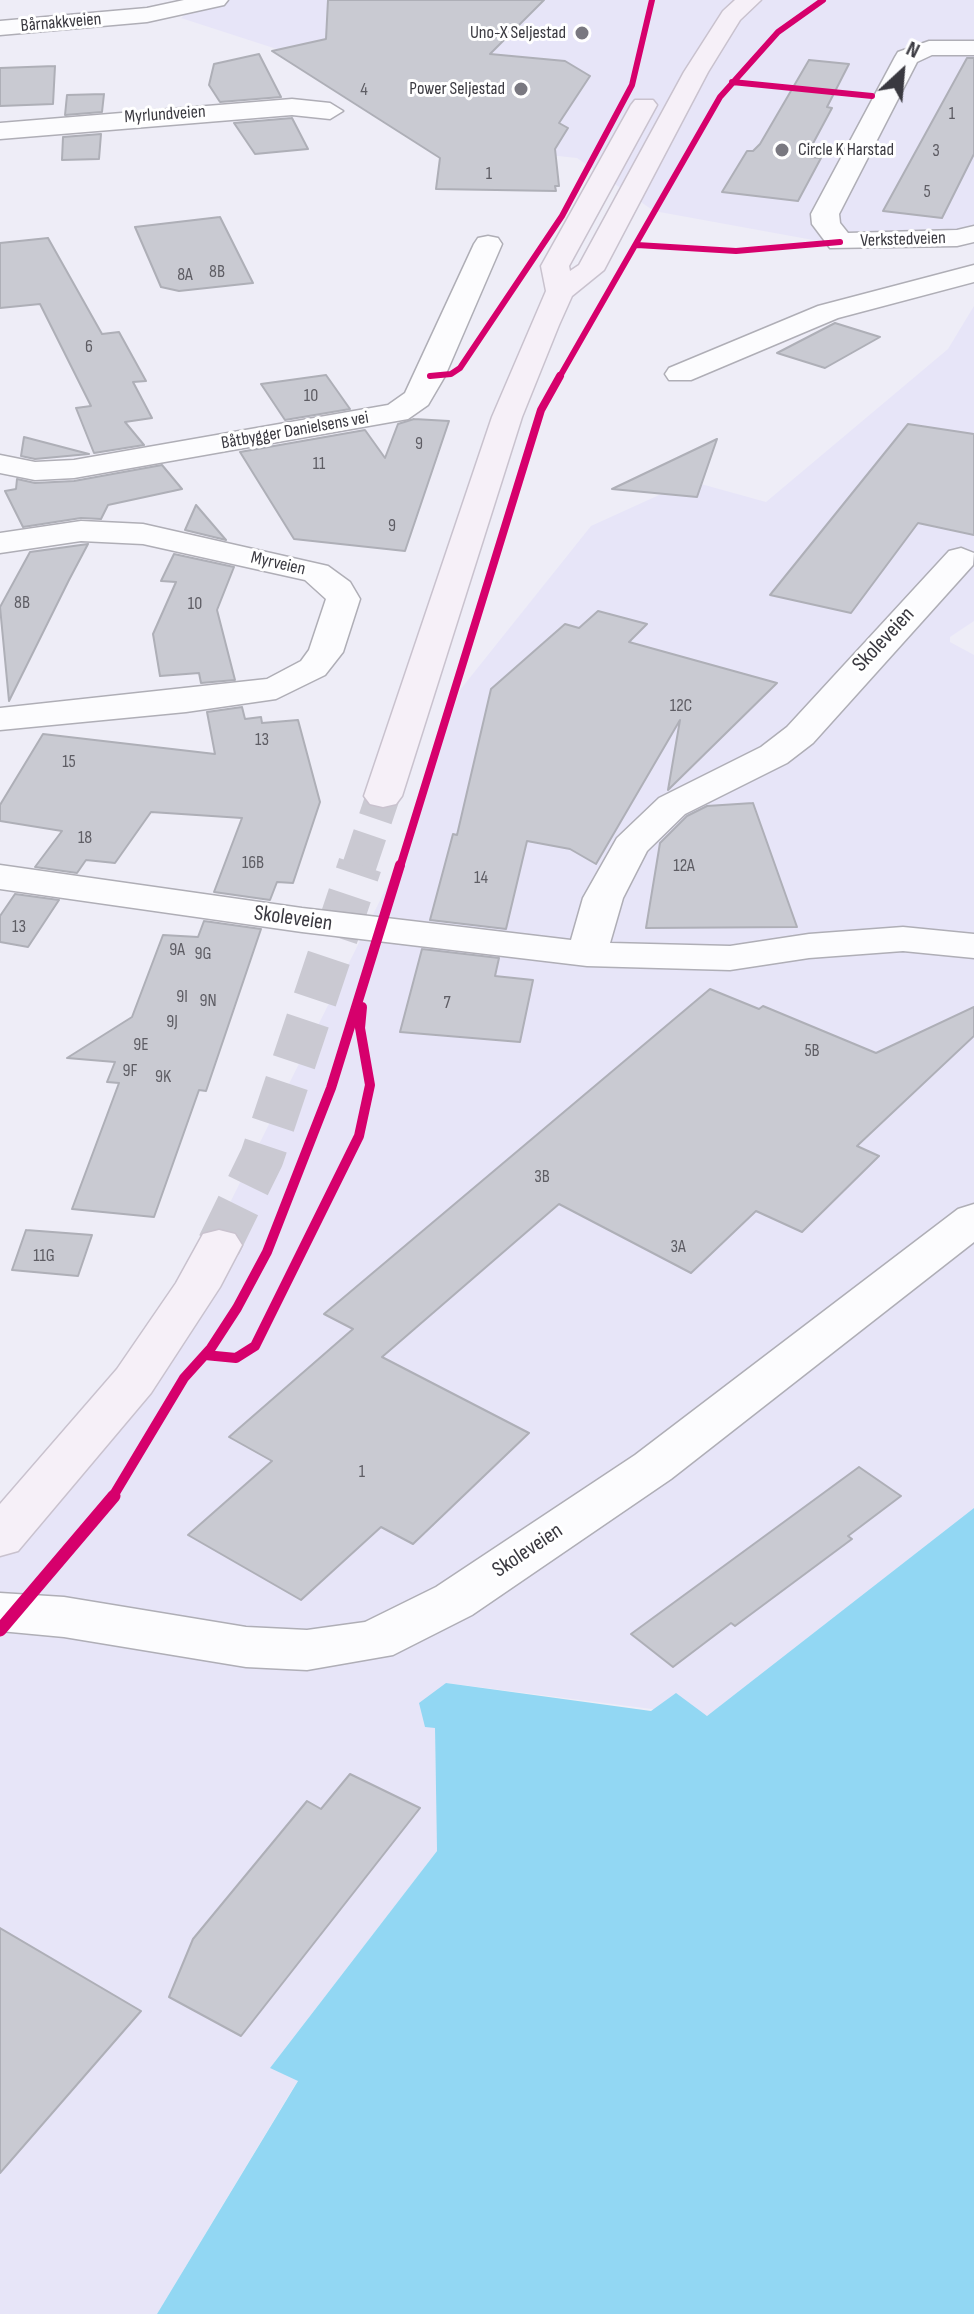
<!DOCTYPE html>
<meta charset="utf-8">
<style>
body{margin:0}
#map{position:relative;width:974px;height:2314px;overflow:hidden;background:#eeedf7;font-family:"Sofia Sans Condensed",sans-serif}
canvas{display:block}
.north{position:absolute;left:862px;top:32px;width:80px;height:80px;-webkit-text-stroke:6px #fff;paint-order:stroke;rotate:26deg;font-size:22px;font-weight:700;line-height:32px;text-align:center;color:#3a3940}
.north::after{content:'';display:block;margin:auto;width:28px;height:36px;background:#3a3940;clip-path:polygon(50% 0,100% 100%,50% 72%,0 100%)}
</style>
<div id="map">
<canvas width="974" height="2314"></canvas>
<div class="north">N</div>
</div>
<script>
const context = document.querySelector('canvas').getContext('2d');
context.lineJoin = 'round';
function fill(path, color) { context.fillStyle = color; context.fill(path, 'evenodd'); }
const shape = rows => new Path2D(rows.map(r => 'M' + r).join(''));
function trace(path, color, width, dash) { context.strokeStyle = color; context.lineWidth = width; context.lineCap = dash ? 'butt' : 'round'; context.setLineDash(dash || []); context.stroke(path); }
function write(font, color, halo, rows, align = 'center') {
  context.font = font + ' "Sofia Sans Condensed",sans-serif'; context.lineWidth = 6; context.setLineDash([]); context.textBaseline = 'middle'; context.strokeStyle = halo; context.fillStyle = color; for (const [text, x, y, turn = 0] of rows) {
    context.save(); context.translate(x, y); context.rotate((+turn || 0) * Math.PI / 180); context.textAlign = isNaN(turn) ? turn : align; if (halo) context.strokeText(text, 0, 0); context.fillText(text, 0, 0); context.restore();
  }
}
const built = shape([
 [202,0,974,0,974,239,962,229,824,242,654,211,577,158,502,150,329,66,181,18],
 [974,306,974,621,950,637,950,642,974,655,974,1508,707,1716,446,1683,435,1727,437,1851,270,2068,298,2080,157,2314,0,2314,0,1527,214,1235,405,850,460,690,591,526,690,481,766,502,948,349]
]);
const water = shape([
 [974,1508,974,2314,157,2314,298,2081,270,2068,437,1851,435,1728,425,1727,419,1703,446,1683,651,1711,676,1693,707,1716]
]);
const building = shape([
 [328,0,544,0,490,54,565,61,590,76,559,123,568,128,555,149,559,186,555,186,556,191,436,189,440,158,272,51,326,39,328,0],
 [259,54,281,97,220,102,209,85,214,64,259,54],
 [967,58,974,58,974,154,942,218,883,211,967,58],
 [809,60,849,64,827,107,832,108,810,149,809,157,821,158,798,201,722,192,747,151,753,151,760,144,809,60],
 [55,66,53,104,0,106,0,68,55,66],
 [104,94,102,112,65,115,67,95,104,94],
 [292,118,308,149,255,154,234,123,292,118],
 [101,134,99,159,62,160,63,137,101,134],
 [220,217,253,283,179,291,161,287,135,227,220,217],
 [48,238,102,334,119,332,146,381,133,382,152,418,125,422,144,445,94,453,76,408,91,406,40,304,0,308,0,243,48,238],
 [835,323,880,337,825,368,777,353,835,323],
 [326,375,350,409,285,420,261,384,326,375],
 [414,419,449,421,405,551,294,539,240,452,365,430,385,458,398,424,414,419],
 [908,424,974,434,974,535,918,523,851,613,770,595,908,424],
 [24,437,89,454,35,459,21,456,24,437],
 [717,439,697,497,612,489,717,439],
 [162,465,182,489,108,505,101,519,81,518,23,527,5,491,16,489,17,479,35,483,74,481,162,465],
 [196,505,226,540,185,530,196,505],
 [88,544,69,580,9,701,0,607,30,552,88,544],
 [174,554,234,567,217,610,235,680,201,683,199,673,160,676,153,634,176,582,161,581,174,554],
 [598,611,647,624,629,642,777,683,668,790,680,720,596,864,570,849,527,841,506,929,430,920,453,834,457,835,491,689,565,624,579,628,598,611],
 [242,707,245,719,261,717,262,723,298,720,320,802,293,883,277,882,270,900,214,892,242,818,151,812,115,863,86,860,77,873,35,867,62,831,0,821,0,805,43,734,215,754,207,712,242,707],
 [753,803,797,927,646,928,660,843,687,816,707,806,753,803],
 [15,894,59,900,28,947,0,942,0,916,15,894],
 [204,921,261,929,206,1091,199,1090,154,1217,72,1209,119,1083,107,1082,115,1062,67,1058,132,1017,163,935,198,937,204,921],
 [422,949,499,958,495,976,533,980,520,1042,400,1032,422,949],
 [710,989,759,1009,763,1006,876,1053,974,1007,974,1036,857,1146,879,1156,802,1232,756,1211,691,1273,559,1204,382,1357,529,1433,413,1544,381,1527,301,1600,188,1535,272,1461,229,1437,353,1329,324,1314,710,989],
 [26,1230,92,1235,78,1276,12,1270,26,1230],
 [859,1467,901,1496,848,1536,852,1539,735,1626,731,1623,673,1667,631,1634,859,1467],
 [350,1774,420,1808,241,2036,169,1997,193,1939,307,1801,321,1809,350,1774],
 [0,1928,141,2011,0,2173,0,1928]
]);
const trunkTunnelFar1 = shape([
 [359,867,383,796]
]);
const trunkTunnel = shape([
 [219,1245,262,1157,360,865]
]);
const minor = shape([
 [184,0,228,0,224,5,147,22,0,35,0,21,147,8,184,0],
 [929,41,974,41,974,55,932,55,917,62,839,214,840,223,848,233,957,230,974,226,974,242,957,246,830,248,812,224,811,214,895,57,898,52,929,41],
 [292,99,330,103,343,111,330,119,292,115,0,139,0,123,292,99],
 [488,236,498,238,502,244,445,376,428,405,408,419,74,478,35,480,0,473,0,455,35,462,74,460,388,405,405,393,474,244,478,238,488,236],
 [974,265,974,282,838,318,691,380,669,380,665,374,669,368,818,306,974,265],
 [81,521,143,524,328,566,350,582,360,599,343,652,325,675,276,699,186,712,0,730,0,708,267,679,301,661,309,650,326,599,305,580,143,544,81,541,0,553,0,533,81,521],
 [961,548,974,553,973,565,813,743,787,763,685,814,647,851,623,898,610,943,730,946,809,934,903,927,974,934,974,958,903,951,809,958,730,970,587,966,302,932,0,889,0,865,302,908,571,940,583,898,617,838,659,798,761,747,787,727,949,551,961,548],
 [974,1204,974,1242,671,1479,472,1615,393,1655,307,1670,246,1667,64,1637,0,1631,0,1593,64,1597,246,1627,307,1630,365,1622,436,1587,635,1455,958,1209,974,1204]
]);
const trunk = shape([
 [735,0,761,0,740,20,708,72,604,270,572,296,559,325,522,417,402,796,396,804,383,807,370,804,364,796,492,417,546,291,541,266,631,105,635,100,653,100,657,105,569,266,570,271,579,265,684,72,723,11,735,0],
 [219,1230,235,1234,242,1245,220,1287,151,1393,18,1551,0,1556,0,1504,117,1369,176,1283,203,1234,219,1230]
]);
const cyclewayFar3 = shape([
 [732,82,872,96],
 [637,245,736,251,840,242],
 [430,376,451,374,460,368,562,216,632,85,652,0],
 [559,378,720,97,778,32,823,0]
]);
const cyclewayFar2 = shape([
 [400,867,541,410,560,376]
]);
const cyclewayFar1 = shape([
 [205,1355,236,1358,255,1346,359,1136,370,1085,360,1028,362,1007],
 [112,1498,184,1378,211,1348,237,1308,267,1252,331,1088,400,865]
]);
const cycleway = shape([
 [0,1630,114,1496]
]);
const markers = [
 [582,33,8,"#797880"],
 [521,89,8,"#797880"],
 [782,150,8,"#797880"]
];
const farStreetnames = [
 ["Bårnakkveien",61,23,-5],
 ["Myrlundveien",165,115,-4],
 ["Verkstedveien",903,240,-2],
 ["Båtbygger Danielsens vei",295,431,-10],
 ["Myrveien",278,564,13]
];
const farPoinames = [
 ["Uno-X Seljestad",566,33],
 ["Power Seljestad",505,89],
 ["Circle K Harstad",798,150,"left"]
];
const numberNames = [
 ["4",364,90],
 ["1",952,114],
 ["3",936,151],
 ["1",489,174],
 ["5",927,192],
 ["8B",217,272],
 ["8A",185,275],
 ["6",89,347],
 ["10",311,396],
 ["9",419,444],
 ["11",319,464],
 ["9",392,526],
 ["8B",22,603],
 ["10",195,604],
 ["12C",681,706],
 ["13",262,740],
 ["15",69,762],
 ["18",85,838],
 ["16B",253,863],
 ["12A",684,866],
 ["14",481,878],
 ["13",19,927],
 ["9A",177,950],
 ["9G",203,954],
 ["9I",182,997],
 ["9N",208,1001],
 ["7",447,1003],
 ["9J",172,1022],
 ["9E",141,1045],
 ["5B",812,1051],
 ["9F",130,1071],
 ["9K",163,1077],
 ["3B",542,1177],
 ["3A",678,1247],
 ["11G",44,1256],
 ["1",362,1472]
];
const streetNames = [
 ["Skoleveien",884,640,-47],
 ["Skoleveien",293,919,8],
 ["Skoleveien",528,1551,-34]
];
fill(built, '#e7e5f8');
fill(water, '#92d7f3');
fill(building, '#c9cad2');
trace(building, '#aeafb7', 2);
trace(trunkTunnelFar1, '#cac9d2', 34, [34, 17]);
trace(trunkTunnel, '#cac9d2', 44, [44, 22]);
trace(minor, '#afaeb6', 3);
trace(trunk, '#c9c2ce', 3);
fill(minor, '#fcfcfe');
fill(trunk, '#f6f0f8');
trace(cyclewayFar3, '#d6006c', 6);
trace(cyclewayFar2, '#d6006c', 8);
trace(cyclewayFar1, '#d6006c', 10);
trace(cycleway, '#d6006c', 13);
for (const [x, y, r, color] of markers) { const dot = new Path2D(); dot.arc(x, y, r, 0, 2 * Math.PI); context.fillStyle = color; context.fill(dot); trace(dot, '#fff', 3); }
write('18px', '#3a3940', '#fff', farStreetnames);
write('18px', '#3a3940', '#fff', farPoinames, 'right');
write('18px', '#5e5d64', null, numberNames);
write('22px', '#3a3940', '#fff', streetNames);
</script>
